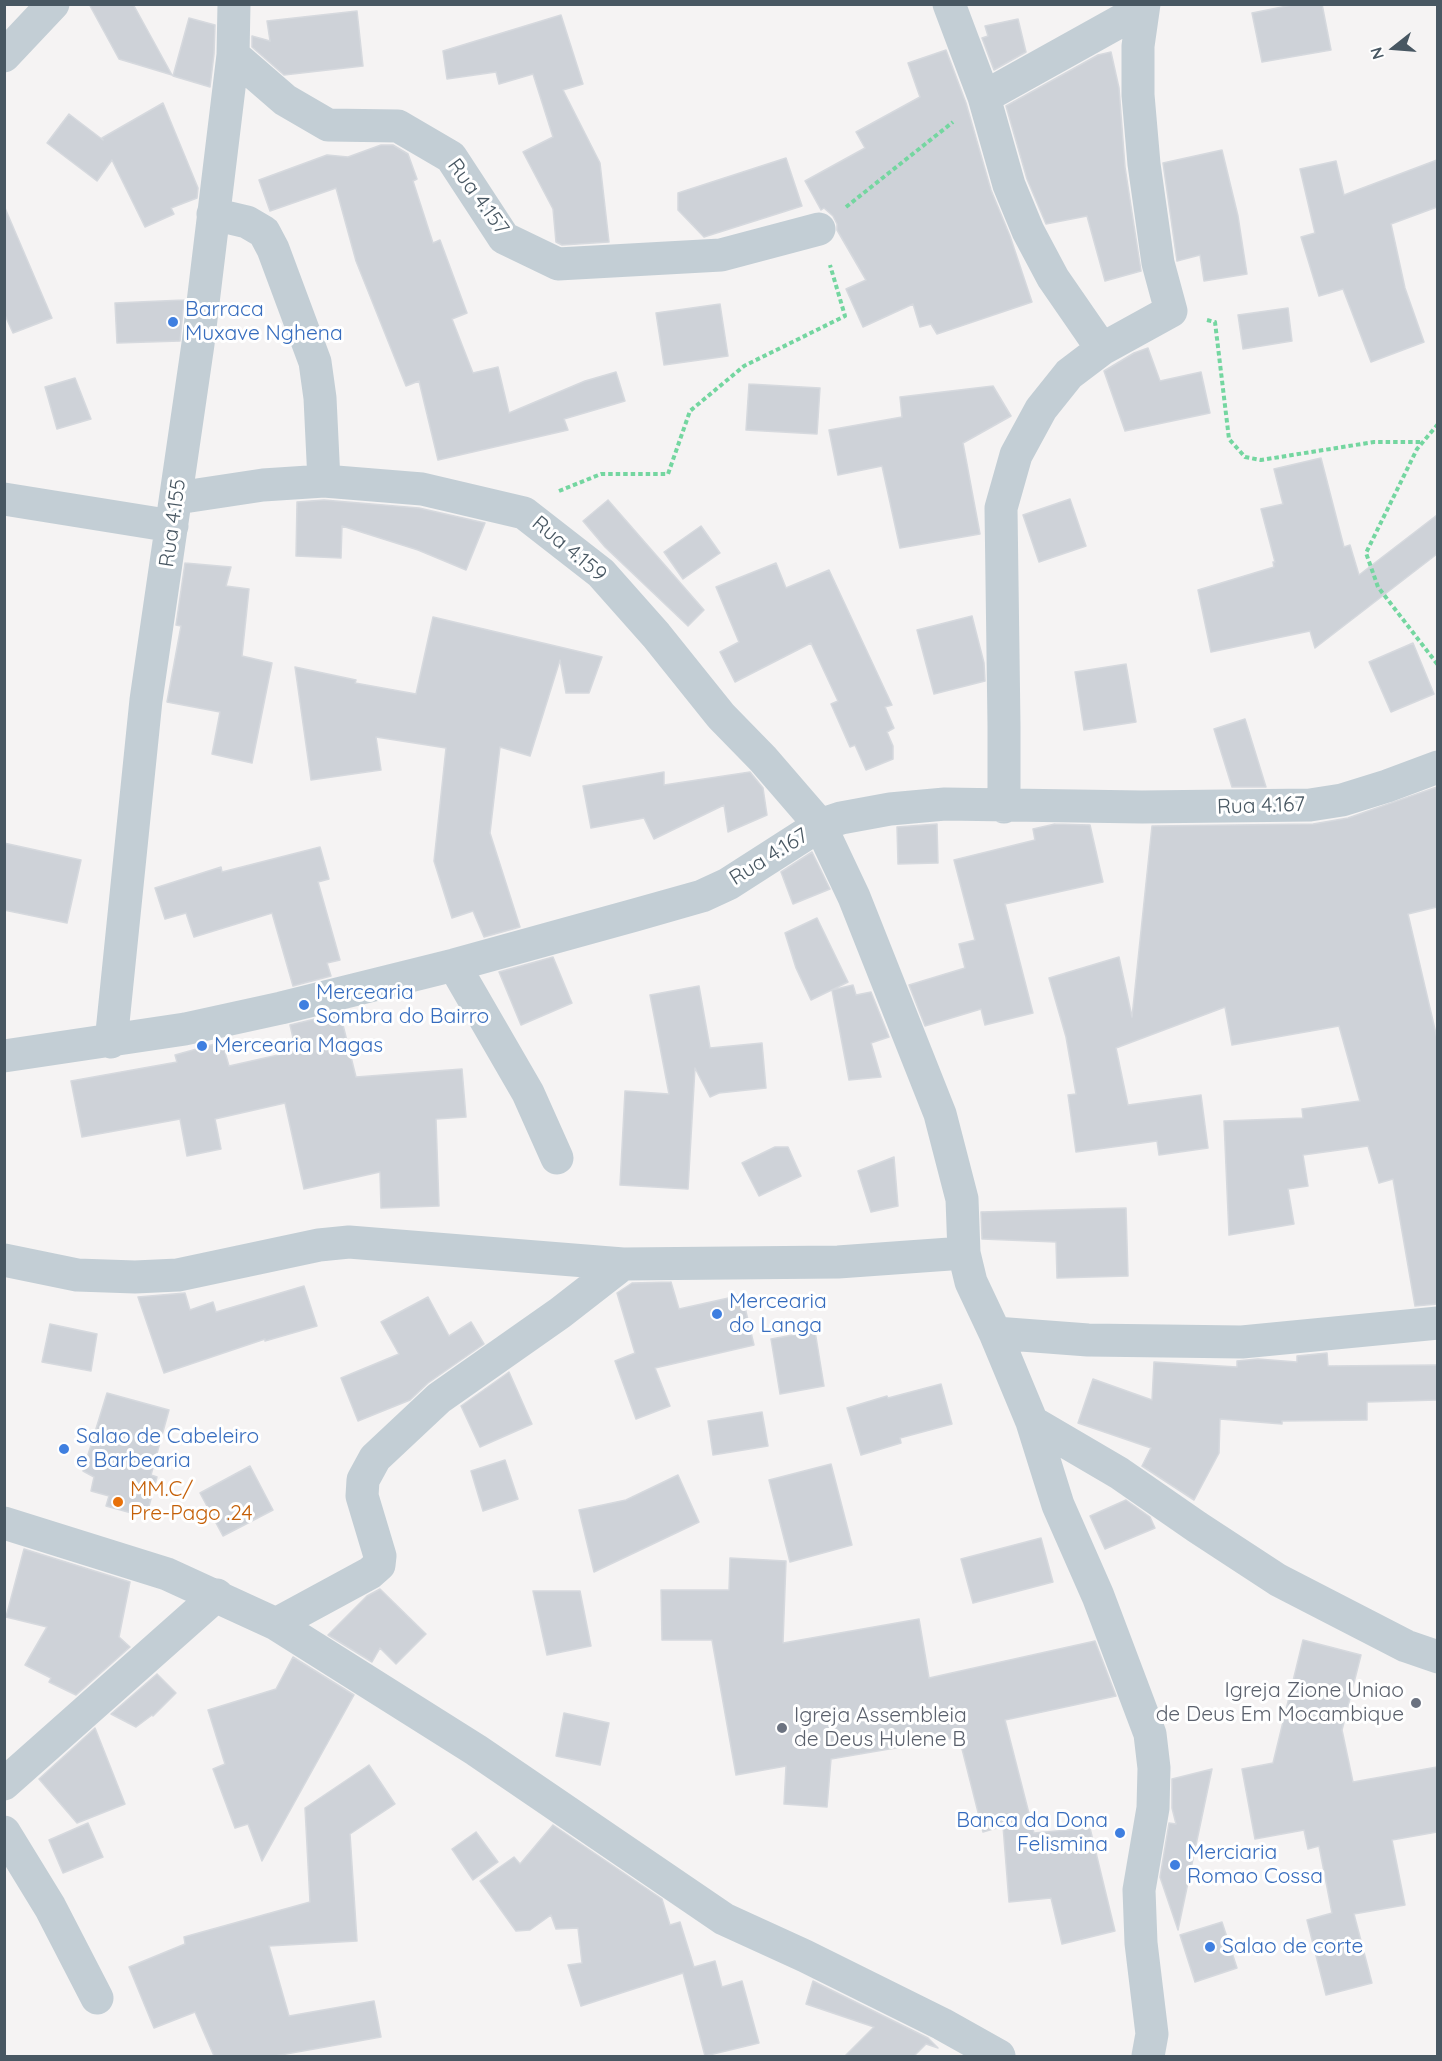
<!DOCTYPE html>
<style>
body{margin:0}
#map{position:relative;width:1442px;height:2061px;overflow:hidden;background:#f5f3f3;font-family:Quicksand,sans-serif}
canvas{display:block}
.frame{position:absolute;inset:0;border:6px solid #485762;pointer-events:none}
.north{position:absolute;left:1364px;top:18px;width:60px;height:60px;-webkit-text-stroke:4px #fff;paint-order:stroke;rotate:253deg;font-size:16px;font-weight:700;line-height:24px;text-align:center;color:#485762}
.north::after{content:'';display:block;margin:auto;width:21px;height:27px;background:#485762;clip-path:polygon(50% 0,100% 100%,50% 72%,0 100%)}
</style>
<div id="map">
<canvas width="1442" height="2061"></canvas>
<div class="frame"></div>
<div class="north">N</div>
</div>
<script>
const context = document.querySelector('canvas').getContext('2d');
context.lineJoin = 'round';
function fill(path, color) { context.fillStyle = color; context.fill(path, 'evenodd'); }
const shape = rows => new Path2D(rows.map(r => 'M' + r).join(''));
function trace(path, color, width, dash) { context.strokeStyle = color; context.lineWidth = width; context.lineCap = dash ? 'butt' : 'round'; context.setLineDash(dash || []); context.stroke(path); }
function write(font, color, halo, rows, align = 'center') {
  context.font = font + ' Quicksand,sans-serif'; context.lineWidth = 6; context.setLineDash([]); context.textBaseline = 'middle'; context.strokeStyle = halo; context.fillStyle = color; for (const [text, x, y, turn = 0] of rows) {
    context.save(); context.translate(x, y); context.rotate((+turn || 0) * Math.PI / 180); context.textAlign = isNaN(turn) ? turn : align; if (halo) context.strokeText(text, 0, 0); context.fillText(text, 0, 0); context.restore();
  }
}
const building = shape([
 [89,4,133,4,172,75,119,59,89,4],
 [1297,4,1322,4,1331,50,1262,62,1252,13,1297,4],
 [357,11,363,66,284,75,252,47,252,36,270,41,267,21,357,11],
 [561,15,583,84,563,90,600,163,609,242,562,245,556,242,553,209,523,152,553,137,533,74,499,84,496,72,447,79,443,51,561,15],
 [189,18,215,25,214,54,210,87,173,76,189,18],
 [1018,19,1026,52,994,70,982,38,988,36,985,26,1018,19],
 [946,50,966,103,991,190,1010,236,1032,302,937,334,931,324,920,327,913,304,863,327,846,289,866,280,837,230,837,224,833,216,824,208,821,210,805,181,865,148,856,132,920,97,908,63,946,50],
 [1111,52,1119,88,1125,167,1141,271,1105,281,1087,216,1046,224,1027,179,1006,106,1098,55,1111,52],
 [163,103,198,188,197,198,171,208,174,214,145,227,112,160,97,181,47,143,69,114,103,140,102,138,163,103],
 [381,145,393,145,408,154,417,179,413,181,433,243,440,240,467,313,452,319,473,373,498,367,509,413,585,381,616,372,625,401,564,419,568,430,438,460,419,381,406,386,356,261,336,188,270,211,259,180,327,155,348,157,381,145],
 [1222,150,1238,216,1247,274,1204,281,1200,255,1177,261,1163,163,1222,150],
 [786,158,802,206,704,237,678,210,678,193,786,158],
 [1437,160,1437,207,1391,224,1405,288,1424,342,1371,362,1343,289,1319,296,1301,237,1315,233,1300,169,1336,161,1344,195,1437,160],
 [5,208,52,318,13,333,4,313,5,208],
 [184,300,180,341,117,343,115,303,184,300],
 [720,304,728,356,664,365,656,313,720,304],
 [1288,308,1292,341,1243,349,1238,315,1288,308],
 [1148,348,1160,381,1201,372,1210,413,1125,431,1104,371,1134,353,1148,348],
 [75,378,91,419,57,429,45,387,75,378],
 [749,384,820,388,817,434,746,430,749,384],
 [993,386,1011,416,963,443,980,534,900,548,882,466,838,475,829,430,902,417,900,397,993,386],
 [1321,458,1344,547,1350,545,1359,575,1437,515,1437,554,1315,648,1310,631,1211,652,1198,590,1274,567,1273,562,1275,562,1261,509,1283,504,1274,469,1321,458],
 [1070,499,1086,546,1039,562,1023,515,1070,499],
 [324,500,419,508,485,523,466,570,418,550,342,526,341,558,296,556,297,502,324,500],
 [608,500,704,610,688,626,605,547,583,521,608,500],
 [701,526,720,553,683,579,664,552,701,526],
 [185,563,231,567,226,586,249,589,242,656,272,663,252,763,212,754,220,712,167,702,181,626,176,625,185,563],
 [776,563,786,588,829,570,892,705,885,707,894,728,887,732,893,746,893,759,866,770,855,745,850,747,831,704,838,701,811,643,735,682,720,652,739,642,716,587,776,563],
 [972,616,984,663,985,681,934,694,917,630,972,616],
 [433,617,602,657,589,693,566,693,560,660,530,756,500,747,490,833,520,927,484,937,473,911,452,918,434,861,446,748,376,737,381,770,311,780,295,667,356,680,355,683,416,694,433,617],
 [1413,643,1434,694,1391,712,1369,662,1413,643],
 [1126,664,1136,722,1084,730,1075,672,1126,664],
 [1245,719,1266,787,1232,787,1214,729,1245,719],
 [664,772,664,785,750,772,763,788,767,815,728,832,724,805,654,839,644,818,591,828,583,786,664,772],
 [1437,787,1437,907,1408,914,1437,1038,1437,1304,1415,1306,1393,1179,1379,1183,1368,1146,1303,1155,1308,1186,1288,1189,1294,1224,1229,1235,1224,1121,1303,1118,1302,1109,1360,1101,1339,1026,1232,1045,1225,1007,1116,1048,1128,1105,1201,1095,1208,1148,1159,1155,1157,1141,1076,1152,1068,1095,1076,1094,1066,1037,1049,978,1119,957,1132,1017,1152,826,1313,824,1348,818,1437,787],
 [937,824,938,863,898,864,897,827,937,824],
 [1055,824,1090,825,1103,882,1005,904,1033,1013,985,1025,981,1009,925,1026,909,985,965,968,959,944,975,940,954,860,1035,840,1033,829,1055,824],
 [4,843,81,860,67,923,4,910,4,843],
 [320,847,329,879,318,882,340,960,327,963,331,976,293,986,272,913,194,937,186,913,165,919,155,888,221,867,222,872,320,847],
 [812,852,830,889,793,904,781,872,812,852],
 [817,918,848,982,811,1000,796,968,785,933,817,918],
 [553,957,572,1003,521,1025,499,972,553,957],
 [853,985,856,995,871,992,889,1037,871,1043,881,1077,849,1080,832,990,853,985],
 [699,986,710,1048,762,1043,766,1088,719,1093,710,1097,695,1068,688,1189,620,1185,625,1091,669,1094,650,995,699,986],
 [340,1013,356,1077,462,1069,466,1117,436,1119,439,1206,381,1208,380,1172,304,1189,285,1103,215,1119,221,1149,187,1156,180,1119,82,1137,71,1081,177,1062,175,1055,222,1042,229,1066,296,1051,290,1025,340,1013],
 [775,1147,788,1147,801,1176,759,1196,742,1163,775,1147],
 [894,1157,898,1206,871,1212,858,1171,894,1157],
 [1126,1208,1128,1276,1057,1278,1056,1242,982,1239,981,1212,1126,1208],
 [671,1282,679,1309,742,1295,754,1345,655,1368,670,1406,636,1419,615,1361,635,1353,617,1293,632,1283,671,1282],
 [304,1286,317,1326,265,1341,265,1339,164,1373,138,1297,185,1293,190,1310,213,1302,216,1312,304,1286],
 [428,1297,449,1336,471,1322,484,1344,428,1383,410,1400,358,1421,341,1378,399,1354,381,1322,428,1297],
 [50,1324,97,1334,91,1371,42,1362,50,1324],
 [815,1331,824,1386,780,1394,771,1339,815,1331],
 [1327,1353,1328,1366,1437,1365,1437,1400,1367,1402,1367,1420,1282,1421,1282,1424,1220,1419,1219,1453,1194,1500,1142,1466,1151,1448,1078,1423,1093,1379,1152,1400,1154,1362,1237,1367,1237,1361,1258,1359,1297,1362,1297,1356,1327,1353],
 [509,1372,532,1424,480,1447,461,1406,509,1372],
 [941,1384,952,1424,900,1438,901,1443,861,1455,847,1408,887,1396,888,1398,941,1384],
 [107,1393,169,1410,151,1475,157,1477,146,1517,106,1506,109,1496,91,1491,94,1477,83,1471,107,1393],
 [762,1412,768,1446,713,1455,708,1421,762,1412],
 [505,1460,518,1499,483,1511,471,1471,505,1460],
 [831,1464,852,1545,790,1562,769,1480,831,1464],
 [250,1466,273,1510,223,1536,200,1493,250,1466],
 [678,1475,699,1522,594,1572,579,1510,626,1500,678,1475],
 [1126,1500,1150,1517,1155,1528,1105,1549,1090,1516,1126,1500],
 [1041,1538,1053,1582,973,1603,961,1559,1041,1538],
 [24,1549,130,1582,119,1637,130,1647,76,1695,49,1682,51,1678,25,1665,47,1627,6,1617,24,1549],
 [730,1558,786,1561,783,1643,919,1619,929,1678,1095,1641,1116,1696,1005,1720,1034,1833,1090,1828,1115,1931,1062,1944,1051,1898,1009,1902,1003,1826,983,1832,959,1737,831,1759,827,1807,784,1804,786,1766,736,1775,712,1640,662,1640,661,1590,729,1590,730,1558],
 [380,1589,426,1634,396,1664,380,1648,372,1662,328,1635,367,1596,380,1589],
 [533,1591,580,1591,591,1646,547,1655,533,1591],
 [1303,1640,1361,1655,1342,1730,1353,1782,1437,1767,1437,1832,1392,1840,1405,1905,1354,1914,1372,1983,1326,1995,1307,1920,1332,1913,1319,1846,1308,1849,1304,1830,1255,1839,1242,1769,1273,1763,1303,1640],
 [293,1657,354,1695,262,1861,248,1824,235,1828,213,1769,225,1764,208,1710,276,1689,293,1657],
 [157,1674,176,1693,153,1716,152,1715,136,1727,111,1714,157,1674],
 [564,1713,609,1723,600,1765,556,1756,564,1713],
 [95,1728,125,1804,77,1823,39,1779,95,1728],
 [369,1765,395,1804,350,1834,357,1941,269,1946,289,2016,374,2001,381,2037,275,2056,214,2056,195,2012,154,2028,129,1967,185,1944,184,1937,310,1902,305,1808,369,1765],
 [1212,1769,1200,1826,1178,1930,1160,1877,1169,1823,1176,1824,1172,1808,1172,1779,1212,1769],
 [88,1823,103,1857,63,1873,49,1840,88,1823],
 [553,1825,662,1899,670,1925,680,1922,694,1967,715,1961,722,1987,742,1981,759,2043,705,2056,683,1973,581,2006,568,1965,582,1963,578,1928,556,1929,551,1915,530,1930,516,1931,480,1881,514,1857,520,1864,553,1825],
 [476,1832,498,1862,473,1880,452,1849,476,1832],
 [1222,1922,1237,1968,1195,1982,1180,1935,1222,1922],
 [813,1981,928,2038,938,2048,926,2044,914,2056,845,2056,874,2027,806,2004,813,1981]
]);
const path = shape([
 [846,207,953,122],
 [1207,320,1215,322,1229,439,1245,457,1261,460,1374,442,1423,442],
 [1438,424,1417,449,1366,553,1378,587,1438,665],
 [559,491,601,474,668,474,690,411,744,366,845,316,830,265]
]);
const minor = shape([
 [949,4,984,97,1009,185,1028,231,1053,278,1102,349],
 [233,55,285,100,328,125,398,126,451,157,504,238,558,264,721,255,819,229],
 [4,56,53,4],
 [984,97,1142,9],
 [213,214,247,222,264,232,273,249,315,362,320,398,324,481],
 [177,498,263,485,324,481,422,489,524,513,601,573,656,635,721,716,763,759,820,825,854,897,940,1114,962,1199,964,1253,971,1282,995,1333,1032,1422,1058,1505,1098,1596,1150,1734,1154,1768,1153,1808,1139,1890,1141,1943,1152,2034,1148,2056],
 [4,499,172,526],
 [1004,807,1004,726,1001,508,1016,455,1041,409,1069,374,1102,349,1171,311,1158,263,1144,164,1138,95,1138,46,1144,4],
 [454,965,528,1093,557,1158],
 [111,1042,146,700,198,344,233,55,234,4],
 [4,1056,185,1029,281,1008,454,965,635,915,702,896,728,884,820,825,841,818,890,809,945,804,1142,807,1310,805,1342,800,1387,786,1438,767],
 [4,1260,77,1275,135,1277,178,1275,319,1245,349,1242,623,1264,838,1262,964,1253],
 [995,1333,1088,1340,1242,1342,1438,1323],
 [1032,1422,1119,1473,1197,1527,1278,1580,1406,1646,1438,1657],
 [4,1523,167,1574,276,1624,476,1750,724,1919,805,1956,942,2024,999,2056],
 [276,1624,370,1573,379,1565,380,1556,362,1496,363,1480,375,1458,439,1398,560,1313,623,1264],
 [4,1784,217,1595],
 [4,1832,50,1907,97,1998]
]);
const markers = [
 [173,322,6,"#3f7fe0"],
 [304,1005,6,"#3f7fe0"],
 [202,1046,6,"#3f7fe0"],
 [717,1314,6,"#3f7fe0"],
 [64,1449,6,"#3f7fe0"],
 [118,1502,6,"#e8710a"],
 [1416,1703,6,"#6b7280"],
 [782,1728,6,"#6b7280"],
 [1120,1833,6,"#3f7fe0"],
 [1175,1865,6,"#3f7fe0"],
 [1210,1947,6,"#3f7fe0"]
];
const streetNames = [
 ["Rua 4.157",478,197,54],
 ["Rua 4.155",173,523,-82],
 ["Rua 4.159",569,549,40],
 ["Rua 4.167",1261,806,-2],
 ["Rua 4.167",769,857,-32]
];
const shopNames = [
 ["Barraca",185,310],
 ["Muxave Nghena",185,334],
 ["Mercearia",316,993],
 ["Sombra do Bairro",316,1017],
 ["Mercearia Magas",214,1046],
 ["Mercearia",729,1302],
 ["do Langa",729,1326],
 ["Salao de Cabeleiro",76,1437],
 ["e Barbearia",76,1461],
 ["Banca da Dona",1108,1821,"right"],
 ["Felismina",1108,1845,"right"],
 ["Merciaria",1187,1853],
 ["Romao Cossa",1187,1877],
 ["Salao de corte",1222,1947]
];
const foodNames = [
 ["MM.C/",130,1490],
 ["Pre-Pago .24",130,1514]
];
const worshipNames = [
 ["Igreja Zione Uniao",1404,1691],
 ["de Deus Em Mocambique",1404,1715],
 ["Igreja Assembleia",794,1716,"left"],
 ["de Deus Hulene B",794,1740,"left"]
];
fill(building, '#ced2d8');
trace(building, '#d6d9de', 1.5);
trace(path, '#74d6a0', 4, [4.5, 3]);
trace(minor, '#c3ced5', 33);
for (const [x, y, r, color] of markers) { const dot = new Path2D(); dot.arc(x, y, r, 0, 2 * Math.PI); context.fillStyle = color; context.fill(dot); trace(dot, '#fff', 2); }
write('21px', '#485762', '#fff', streetNames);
write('21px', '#366cbe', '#fff', shopNames, 'left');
write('21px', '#c56008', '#fff', foodNames, 'left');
write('21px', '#5b616d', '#fff', worshipNames, 'right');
</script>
